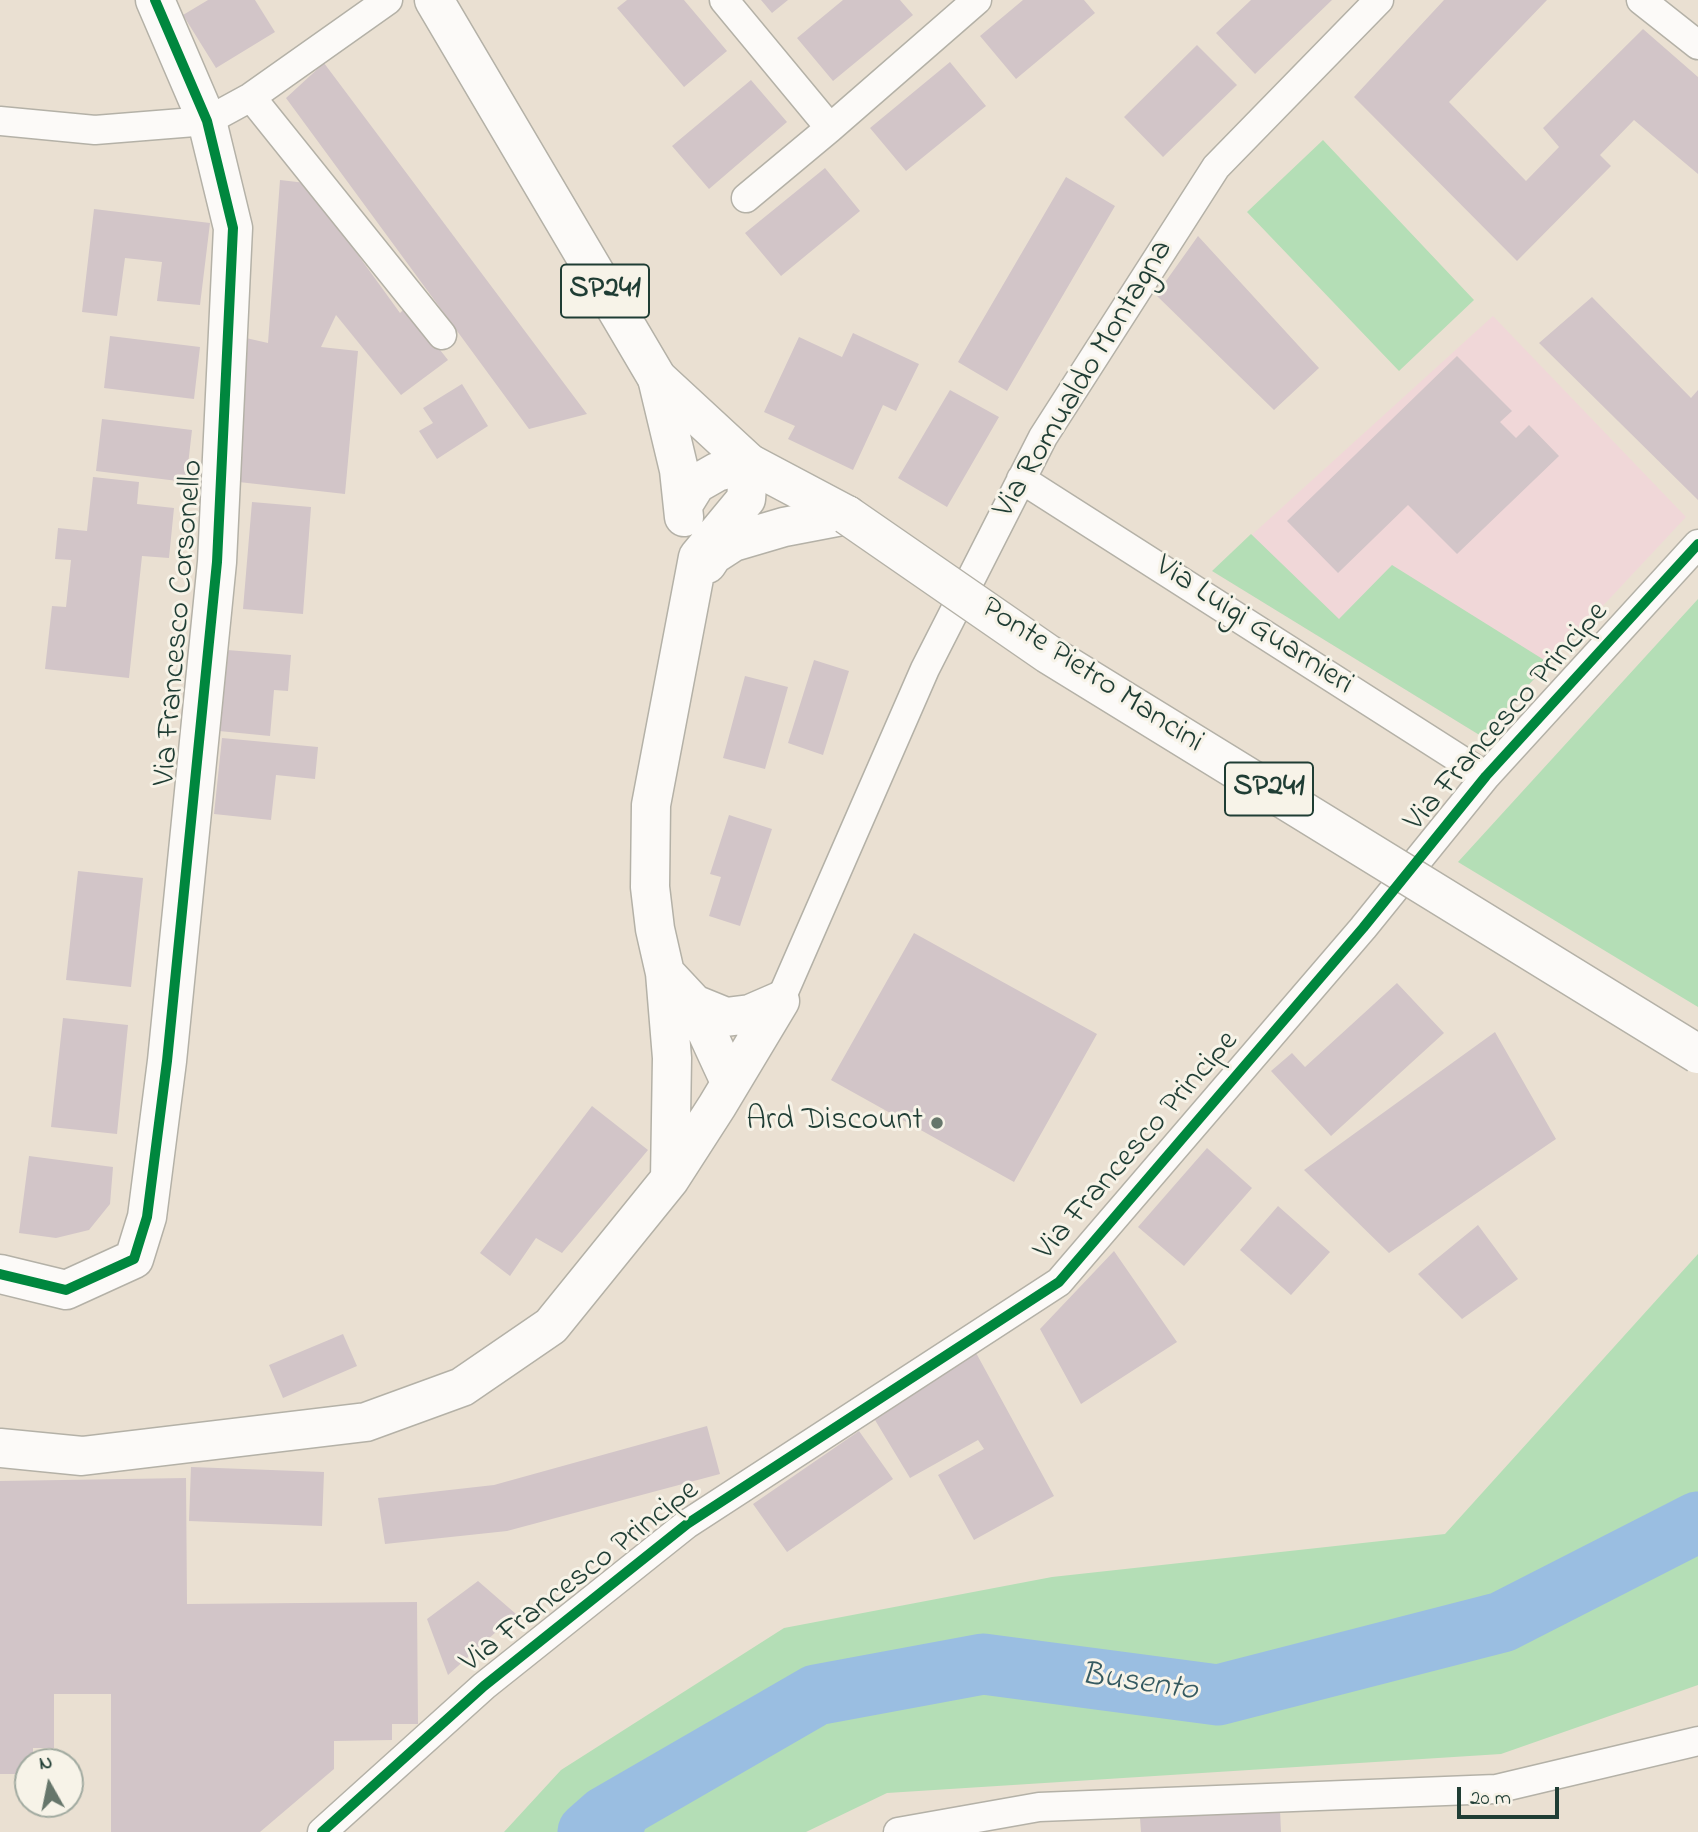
<!DOCTYPE html>
<style>
body{margin:0}
#map{position:relative;width:1698px;height:1832px;overflow:hidden;background:#eae0d2;font-family:"Indie Flower",sans-serif}
canvas{display:block}
.north{position:absolute;left:14px;top:1748px;width:70px;height:70px;box-sizing:border-box;background:#f7f3e8;border:2px solid #a1aaa0;border-radius:50%;rotate:351deg;font-size:19px;font-weight:700;line-height:28px;text-align:center;color:#1f3d34}
.north::after{content:'';display:block;margin:auto;width:24px;height:32px;background:#66766b;clip-path:polygon(50% 0,100% 100%,50% 72%,0 100%)}
.scale{position:absolute;left:1457px;top:1787px;width:102px;height:32px;box-sizing:border-box;border:4px solid #1f3d34;border-top:0;padding-left:9px;font-size:21px;line-height:24px;white-space:nowrap;color:#1f3d34;-webkit-text-stroke:5px #f7f3e8;paint-order:stroke}
</style>
<div id="map">
<canvas width="1698" height="1832"></canvas>
<div class="north">N</div>
<div class="scale">20 m</div>
</div>
<script>
const context = document.querySelector('canvas').getContext('2d');
context.lineJoin = 'round';
function fill(path, color) { context.fillStyle = color; context.fill(path, 'evenodd'); }
const shape = rows => new Path2D(rows.map(r => 'M' + r).join(''));
function trace(path, color, width, dash) { context.strokeStyle = color; context.lineWidth = width; context.lineCap = dash ? 'butt' : 'round'; context.setLineDash(dash || []); context.stroke(path); }
function write(font, color, halo, rows, align = 'center') {
  context.font = font + ' "Indie Flower",sans-serif'; context.lineWidth = 6; context.setLineDash([]); context.textBaseline = 'middle'; context.strokeStyle = halo; context.fillStyle = color; for (const [text, x, y, turn = 0] of rows) {
    context.save(); context.translate(x, y); context.rotate((+turn || 0) * Math.PI / 180); context.textAlign = isNaN(turn) ? turn : align; if (halo) context.strokeText(text, 0, 0); context.fillText(text, 0, 0); context.restore();
  }
}
const built = shape([
 [1493,316,1686,517,1481,736,1212,571]
]);
const green = shape([
 [1323,140,1474,300,1399,371,1247,212],
 [1251,534,1339,619,1392,565,1549,663,1481,736,1212,571],
 [1698,599,1698,1007,1458,862],
 [1698,1254,1698,1685,1501,1754,887,1793,806,1832,504,1832,561,1770,784,1628,1052,1577,1445,1534]
]);
const stream = shape([
 [639,1832,649,1792]
]);
const river = shape([
 [588,1832,605,1817,816,1695,983,1664,1218,1695,1502,1622,1698,1522]
]);
const building = shape([
 [208,0,255,0,275,32,216,68,183,15],
 [627,0,684,0,727,51,684,87,617,8],
 [761,0,788,0,772,13],
 [843,0,900,0,913,15,833,81,797,38],
 [1023,0,1084,0,1095,13,1016,79,980,36],
 [1251,0,1332,0,1255,74,1216,33],
 [1444,0,1547,0,1449,102,1526,181,1559,147,1543,128,1643,29,1698,77,1698,174,1634,120,1600,155,1611,166,1517,261,1354,97],
 [1197,45,1237,85,1163,157,1124,117],
 [950,62,986,106,906,171,870,128],
 [324,63,587,414,529,429,286,98],
 [751,80,787,122,709,189,672,146],
 [825,168,860,211,781,276,745,233],
 [1066,177,1115,206,1007,391,958,362],
 [280,180,306,183,400,313,406,307,448,360,401,395,336,315,321,347,358,351,345,494,230,481,246,338,268,343],
 [94,209,210,223,200,305,157,301,162,262,125,258,117,316,82,312],
 [1198,236,1319,368,1274,410,1156,295],
 [1592,297,1691,398,1698,390,1698,500,1539,343],
 [853,333,919,364,896,411,883,405,853,470,788,439,795,426,764,412,799,337,842,357],
 [110,336,200,347,194,399,104,388],
 [1457,356,1512,411,1500,422,1516,438,1529,425,1559,456,1457,554,1408,505,1338,573,1287,521],
 [462,384,488,426,437,459,419,431,433,423,423,408],
 [950,390,999,417,947,507,898,478],
 [102,419,192,430,186,482,96,471],
 [93,477,139,482,137,504,174,508,169,558,142,556,129,678,45,669,52,606,66,607,71,560,55,559,58,528,87,531],
 [252,502,311,507,303,614,243,609],
 [227,650,291,655,288,691,274,690,270,736,219,731],
 [814,660,849,671,823,755,788,743],
 [745,676,788,687,765,769,723,758],
 [222,738,318,747,315,779,276,775,271,820,214,814],
 [729,815,772,829,740,926,709,916,721,877,710,874],
 [78,871,143,878,131,987,66,980],
 [914,933,1097,1034,1014,1182,831,1080],
 [1397,983,1444,1033,1331,1136,1271,1071,1292,1053,1305,1067],
 [63,1018,128,1025,117,1134,51,1127],
 [1495,1032,1556,1139,1389,1253,1304,1170],
 [592,1106,648,1150,562,1253,536,1238,510,1276,480,1253],
 [1207,1148,1252,1188,1184,1266,1138,1227],
 [29,1156,113,1167,110,1204,89,1230,56,1238,19,1233],
 [1278,1206,1330,1252,1291,1295,1240,1250],
 [1478,1225,1518,1279,1462,1319,1418,1274],
 [1114,1251,1177,1342,1081,1404,1040,1329],
 [343,1334,357,1366,283,1398,269,1365],
 [975,1351,1054,1496,974,1540,938,1475,984,1449,978,1440,910,1478,875,1420],
 [707,1426,720,1474,507,1531,385,1544,378,1498,494,1485],
 [859,1431,893,1479,787,1552,753,1504],
 [191,1467,324,1472,322,1526,189,1521],
 [186,1478,187,1604,417,1602,418,1724,392,1724,392,1740,334,1741,334,1769,260,1832,111,1832,111,1694,54,1694,54,1748,33,1748,33,1762,28,1762,28,1774,0,1774,0,1481],
 [478,1581,516,1614,448,1675,427,1619],
 [1280,1810,1281,1832,1141,1832,1140,1818]
]);
const street = shape([
 [724,0,830,128,977,0],
 [1641,0,1698,45],
 [251,97,442,335],
 [0,121,95,130,207,121,251,97,388,0],
 [746,198,830,128],
 [1021,479,1486,776],
 [780,1001,925,669,1043,437,1216,167,1379,0],
 [322,1832,484,1686,687,1524,1059,1282,1363,928,1486,776,1698,544],
 [898,1832,1039,1807,1496,1789,1698,1741]
]);
const secondary = shape([
 [657,378,679,470,684,517],
 [707,564,713,555,733,542,784,527,847,515],
 [665,973,694,1004,726,1017,750,1014,780,1001],
 [694,1004,730,1082],
 [670,1179,672,1058,665,973,655,929,650,887,651,805,698,557,746,499,749,463,717,472,696,484,683,505],
 [0,1274,66,1290,134,1259,147,1217,167,1061,217,562,233,228,207,121,155,0],
 [0,1448,82,1456,366,1422,462,1387,551,1326,670,1179,717,1106,780,1001]
]);
const primary = shape([
 [434,0,657,378,749,463,847,515]
]);
const primaryBridge = shape([
 [847,515,1048,654,1698,1054]
]);
const cycleway = shape([
 [0,1274,66,1290,134,1259,147,1217,167,1061,217,562,233,228,207,121,155,0],
 [322,1832,484,1686,687,1524,1059,1282,1363,928,1486,776,1698,544]
]);
const markers = [
 [937,1123,7,"#66766b"]
];
const shields = [
 [605,291,88],
 [1269,789,88]
];
const shieldNames = [
 ["SP241",605,291],
 ["SP241",1269,789]
];
const streetNames = [
 ["Via Romualdo Montagna",1085,380,-59],
 ["Via Francesco Corsonello",181,623,-85],
 ["Via Luigi Guarnieri",1253,627,33],
 ["Ponte Pietro Mancini",1091,677,33],
 ["Via Francesco Principe",1508,718,-49],
 ["Via Francesco Principe",1138,1147,-49],
 ["Via Francesco Principe",581,1578,-38]
];
const poiNames = [
 ["Ard Discount",923,1123]
];
const waterNames = [
 ["Busento",1139,1685,8]
];
fill(built, '#f0d7d8');
fill(green, '#b4deb6');
trace(stream, '#9abee1', 10);
trace(river, '#9abee1', 61);
fill(building, '#d2c5c8');
trace(street, '#b4b1a7', 31);
trace(secondary, '#b4b1a7', 41);
trace(primary, '#b4b1a7', 41);
trace(street, '#fcfaf8', 28);
trace(secondary, '#fcfaf8', 38);
trace(primary, '#fcfaf8', 38);
trace(primaryBridge, '#b4b1a7', 41, []);
trace(primaryBridge, '#fcfaf8', 38);
trace(cycleway, '#00873e', 10);
for (const [x, y, r, color] of markers) { const dot = new Path2D(); dot.arc(x, y, r, 0, 2 * Math.PI); context.fillStyle = color; context.fill(dot); trace(dot, '#f7f3e8', 2.5); }
for (const [x, y, w] of shields) { const box = new Path2D(); box.roundRect(x - w / 2, y - 26.5, w, 53, 5); context.fillStyle = '#f7f3e8'; context.fill(box); trace(box, '#1f3d34', 2); }
write('bold 30px', '#1f3d34', null, shieldNames);
write('32px', '#1f3d34', '#f7f3e8', streetNames);
write('32px', '#1f3d34', '#f7f3e8', poiNames, 'right');
write('italic 33px', '#355a61', '#f7f3e8', waterNames);
</script>
